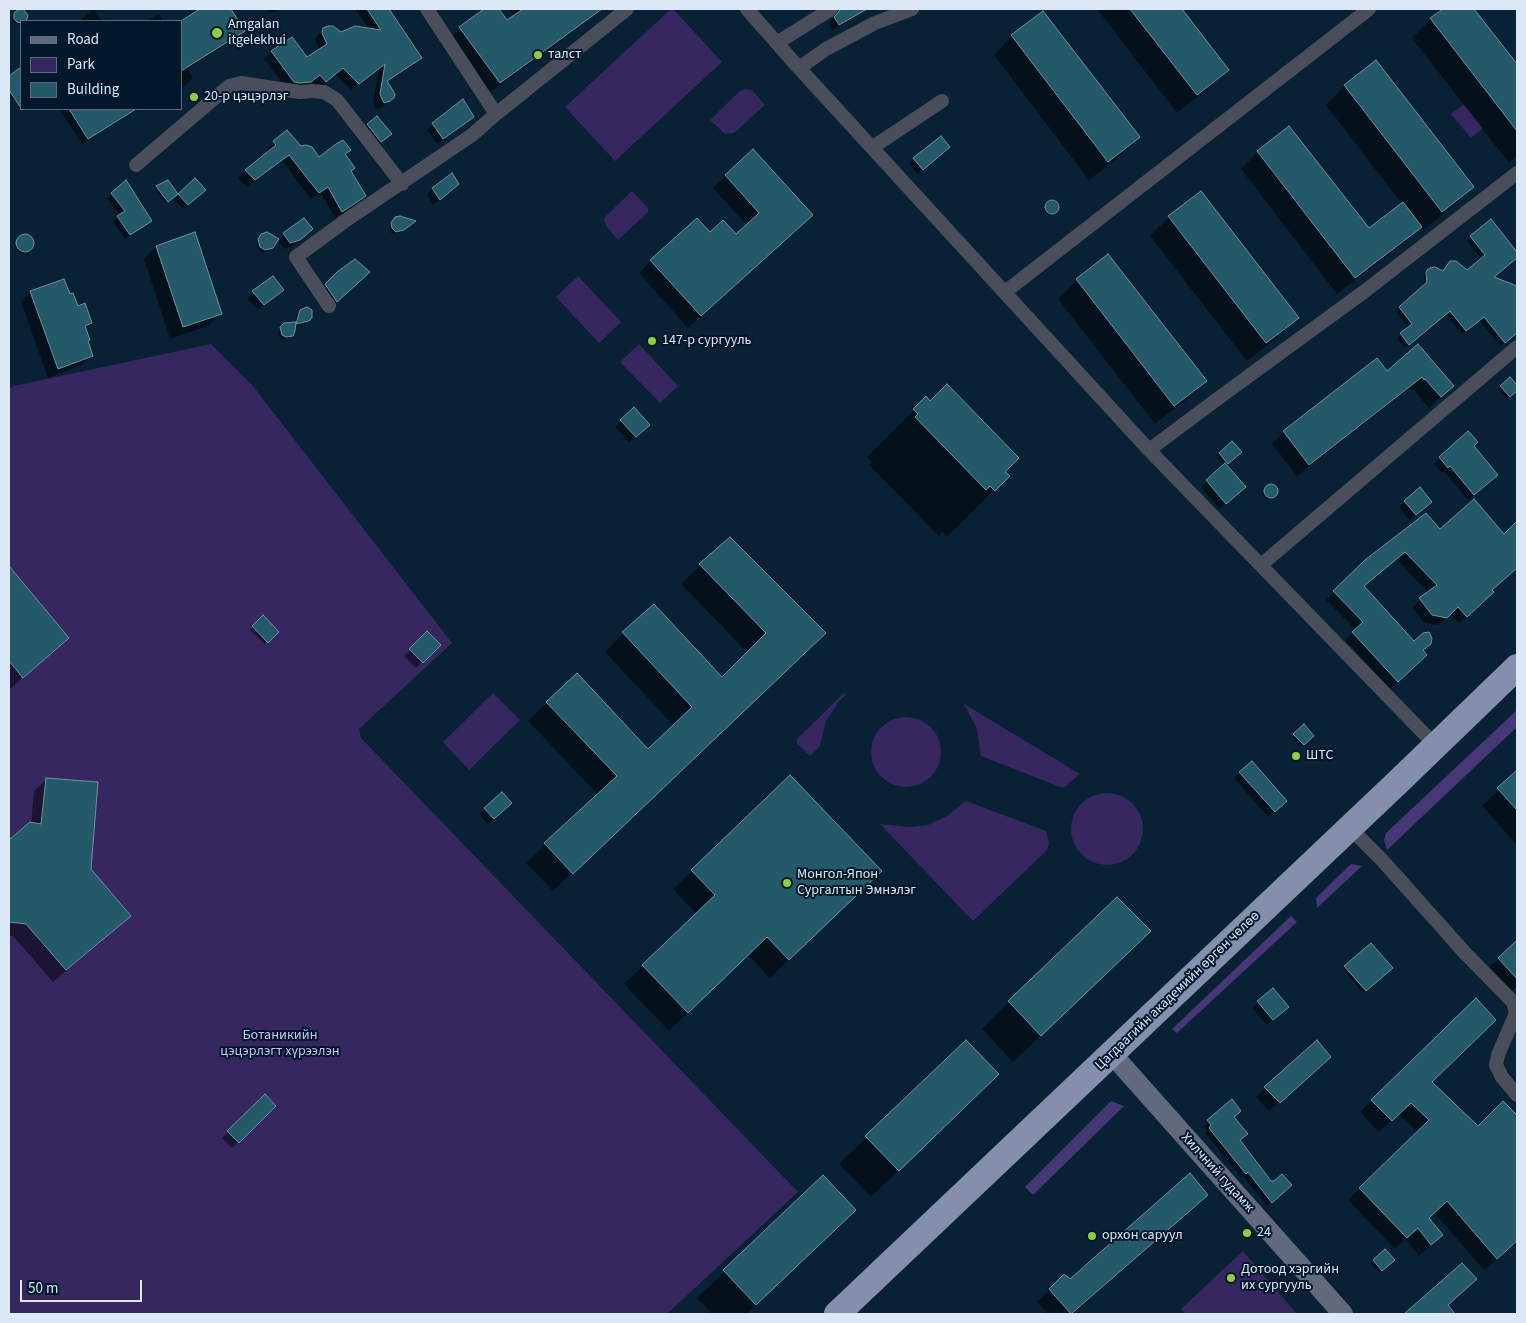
<!DOCTYPE html>
<meta charset="utf-8">
<style>
body{margin:0}
#map{position:relative;width:1526px;height:1323px;overflow:hidden;background:#092134;font-family:"Source Sans 3",sans-serif}
canvas{display:block}
.frame{position:absolute;inset:0;border:10px solid #dbe9f6;pointer-events:none}
.legend{position:absolute;left:20px;top:20px;width:162px;height:90px;box-sizing:border-box;background:#02172a;border:1px solid #596b7c;margin:0;padding:6px 9px;list-style:none;font-size:15px;color:#dbe9f6}
.legend li{display:flex;align-items:center;gap:10px;height:25px}
.legend b{width:25px;border:1px solid #596b7c}
.scale{position:absolute;left:20px;top:1280px;width:122px;height:22px;box-sizing:border-box;border:2px solid #dbe9f6;border-top:0;padding-left:6px;font-size:15px;line-height:18px;white-space:nowrap;color:#dbe9f6;-webkit-text-stroke:4px #02172a;paint-order:stroke}
</style>
<div id="map">
<canvas width="1526" height="1323"></canvas>
<div class="frame"></div>
<ul class="legend">
<li><b style="height:6px;background:#61697c"></b>Road</li>
<li><b style="height:14px;background:#362761"></b>Park</li>
<li><b style="height:14px;background:#24596a"></b>Building</li>
</ul>
<div class="scale">50 m</div>
</div>
<script>
const context = document.querySelector('canvas').getContext('2d');
context.lineJoin = 'round';
function fill(path, color) { context.fillStyle = color; context.fill(path, 'evenodd'); }
const shape = rows => new Path2D(rows.map(r => 'M' + r).join(''));
function trace(path, color, width, dash) { context.strokeStyle = color; context.lineWidth = width; context.lineCap = dash ? 'butt' : 'round'; context.setLineDash(dash || []); context.stroke(path); }
function write(font, color, halo, rows, align = 'center') {
  context.font = font + ' "Source Sans 3",sans-serif'; context.lineWidth = 4; context.setLineDash([]); context.textBaseline = 'middle'; context.strokeStyle = halo; context.fillStyle = color; for (const [text, x, y, turn = 0] of rows) {
    context.save(); context.translate(x, y); context.rotate((+turn || 0) * Math.PI / 180); context.textAlign = isNaN(turn) ? turn : align; if (halo) context.strokeText(text, 0, 0); context.fillText(text, 0, 0); context.restore();
  }
}
const green = shape([
 [671,9,673,9,722,62,615,161,565,107],
 [745,89,752,90,765,105,734,133,725,134,710,120,740,91],
 [1464,104,1483,128,1471,138,1451,114],
 [632,191,648,208,648,212,618,240,606,226,604,218],
 [578,276,621,322,599,343,556,297],
 [211,344,252,385,452,643,359,729,361,738,798,1192,667,1314,9,1314,9,389,14,386],
 [639,344,678,386,660,403,620,362],
 [493,693,520,720,469,770,443,742],
 [844,693,846,694,837,704,826,721,820,746,810,756,797,743,797,739],
 [964,704,1080,774,1063,788,981,756,977,729],
 '871 752a35 35 0 1 1 70 0a35 35 0 1 1-70 0Z',
 '1071 829a36 36 0 1 1 72 0a36 36 0 1 1-72 0Z',
 [966,801,1046,831,1049,843,1047,850,973,921,880,824,909,827,928,825,947,816],
 [1243,1251,1297,1314,1185,1314,1181,1309]
]);
const forest = shape([
 [1517,710,1517,727,1387,850,1384,840,1386,833],
 [1351,864,1362,866,1317,908,1316,898],
 [1291,916,1297,922,1177,1033,1172,1029],
 [1111,1101,1124,1106,1033,1195,1025,1187]
]);
const shadow = shape([
 [203,9,229,9,244,31,236,38,188,69,193,78,181,89,181,23],
 [266,9,279,9,276,12,270,13],
 [355,9,388,9,421,57,414,65,387,82,389,100,382,108,376,109,373,102,379,69,351,90,335,74,318,89,313,81,302,89,287,89,264,59,272,52,292,38,307,59,320,51,315,41,316,37,324,29,341,33,369,29],
 [486,9,497,9,507,22,515,17,509,9,604,9,488,94,448,40,460,28],
 [842,9,857,9,859,12,853,18,832,31,829,24,834,16],
 [1097,9,1181,9,1227,70,1209,88,1177,113],
 [1445,9,1473,9,1517,66,1517,157,1509,163,1412,38,1431,19],
 [93,10,102,21,79,21],
 [19,11,26,19,19,25,12,22,12,17],
 [159,14,163,21,147,21],
 [1012,36,1138,137,1120,156,1089,180,994,55],
 [1376,62,1473,187,1454,206,1423,230,1420,227,1403,244,1337,294,1241,169,1258,152,1369,230,1402,204,1326,105,1344,86],
 [21,69,21,91,9,100,9,78],
 [463,101,472,117,437,144,427,130],
 [59,109,136,109,82,144],
 [376,118,390,134,374,147,361,131],
 [287,132,300,147,319,158,349,150,344,155,350,171,365,196,358,203,335,218,321,193,311,199,282,161,247,187,238,178,269,152,267,149],
 [941,138,943,152,917,174,909,163],
 [753,151,799,227,688,328,639,273,651,261,736,235,747,225,713,188],
 [126,182,151,221,125,239,113,221,120,215,107,199],
 [157,187,176,194,165,203,155,190],
 [433,188,452,190,433,205,427,194],
 [179,194,200,195,183,209,174,199],
 [1052,201,1057,203,1058,207,1052,214,1048,215,1044,211,1044,206],
 [1169,217,1297,318,1278,337,1247,361,1150,236],
 [393,221,412,223,398,234,391,233,389,227],
 [1491,221,1517,254,1517,257,1515,259,1492,278,1515,287,1517,290,1517,332,1500,346,1479,320,1462,334,1445,314,1404,348,1397,338,1409,328,1396,312,1423,287,1424,275,1428,271,1442,272,1467,272,1482,259,1467,241],
 [195,234,221,313,208,326,170,339,144,259,156,247],
 [267,234,279,240,284,234,305,235,292,246,284,249,277,239,269,250,264,252,260,252,256,245,257,240],
 [28,236,31,239,32,246,26,252,21,253,16,251,15,244,18,240,21,237],
 [1108,256,1205,381,1186,400,1155,424,1058,299,1077,280],
 [338,273,359,281,327,310,316,295],
 [63,280,69,295,91,323,85,329,87,342,92,356,82,365,48,378,21,302,30,292],
 [282,290,258,310,247,298,253,292],
 [302,309,309,309,308,320,305,323,294,326,292,335,289,338,281,339,278,333,280,329,283,326,295,323,296,316],
 [1417,346,1452,386,1429,408,1413,389,1412,390,1410,388,1297,476,1272,444,1283,432,1376,360,1387,373],
 [1510,379,1517,387,1517,390,1507,399,1498,389],
 [926,398,1008,476,947,537,943,532,939,536,869,465,872,462,867,457],
 [621,421,642,430,629,442,615,427],
 [1232,443,1240,452,1225,465,1238,493,1219,509,1201,487,1225,465,1217,457],
 [1472,446,1491,481,1468,500,1444,471,1442,473,1434,464,1440,458],
 [1271,486,1274,487,1277,492,1272,497,1267,500,1262,494],
 [1405,502,1424,508,1409,520,1399,507],
 [1517,523,1517,568,1491,590,1485,600,1459,623,1450,614,1438,625,1424,623,1412,607,1429,593,1396,559,1363,586,1422,651,1418,663,1390,689,1345,640,1356,630,1326,600,1366,560,1440,531,1504,536],
 [730,538,805,652,553,891,526,863,598,795,528,721,547,703,648,751,674,726,605,652,623,633,722,679,748,653,681,584],
 [9,568,68,638,10,689,9,688],
 [263,617,277,632,265,644,250,630],
 [427,633,439,645,416,668,404,656],
 [1303,726,1312,735,1300,747,1292,737],
 [1240,772,1279,807,1268,817,1234,778],
 [1517,772,1517,845,1482,806],
 [47,779,90,869,129,916,53,982,13,936,9,936,9,842,31,823,34,791],
 [485,809,505,809,488,824,479,815],
 [692,871,862,889,770,978,748,955,669,1031,624,984,697,914,673,889],
 [1517,942,1517,986,1511,992,1489,968],
 [1122,958,1013,1062,982,1029,1009,1002],
 [1345,967,1391,968,1363,993,1343,969],
 [1258,1002,1281,1013,1267,1025,1252,1008],
 [965,1041,970,1102,871,1197,839,1164],
 [1320,1066,1269,1111,1256,1097,1265,1088],
 [1430,1082,1478,1128,1503,1103,1517,1117,1517,1249,1513,1245,1484,1270,1434,1212,1428,1218,1441,1235,1419,1256,1405,1239,1395,1249,1348,1200,1418,1132,1398,1114,1379,1132,1360,1112,1372,1100],
 [265,1096,275,1106,232,1148,222,1138],
 [1232,1101,1233,1117,1239,1141,1271,1182,1286,1189,1267,1206,1243,1176,1241,1177,1205,1133,1207,1131,1203,1126],
 [823,1177,827,1237,746,1314,712,1314,697,1298],
 [1207,1195,1073,1314,1048,1314,1037,1302,1064,1276,1070,1280],
 [1385,1251,1393,1260,1379,1273,1371,1264]
]);
const building = shape([
 [23,9,28,15,27,19,25,21,21,21,21,23,17,22,14,19,14,13,18,10,23,9],
 [200,9,231,9,245,31,181,71,181,21,200,9],
 [367,9,389,9,422,58,387,81,395,94,394,98,390,101,384,103,380,94,385,64,359,84,343,68,326,82,320,75,311,82,300,83,294,82,271,51,292,37,307,57,327,44,322,33,323,28,328,26,333,26,341,32,355,26,381,30,367,9],
 [484,9,499,9,507,20,523,9,602,9,500,83,459,27,484,9],
 [840,9,867,9,839,25,834,17,838,13,840,9],
 [1130,9,1182,9,1229,70,1197,95,1130,9],
 [1443,9,1474,9,1517,64,1517,131,1430,18,1443,9],
 [1043,11,1140,137,1108,162,1011,35,1043,11],
 [1376,60,1474,187,1442,212,1344,85,1376,60],
 [21,67,21,108,9,90,9,76,21,67],
 [463,99,474,117,443,139,432,123,463,99],
 [69,109,136,109,88,139,69,109],
 [377,116,392,134,381,142,367,124,377,116],
 [1289,126,1369,228,1403,202,1422,227,1355,278,1257,151,1289,126],
 [287,130,301,146,306,145,312,147,319,157,336,144,343,140,351,150,345,154,355,168,351,171,366,196,342,212,328,187,319,193,289,155,255,180,245,170,276,145,273,141,287,130],
 [941,136,950,147,923,170,913,158,941,136],
 [753,149,813,215,701,316,650,260,697,218,710,232,723,220,736,234,759,213,725,175,753,149],
 [452,173,459,184,440,200,432,188,452,173],
 [195,178,206,190,188,205,178,194,195,178],
 [126,180,152,221,130,235,117,216,125,211,111,193,126,180],
 [168,180,178,194,168,202,156,186,168,180],
 [1201,191,1299,318,1266,343,1168,216,1201,191],
 '1045 207a7 7 0 1 1 14 0a7 7 0 1 1-14 0Z',
 [400,216,416,221,404,230,396,232,392,228,391,223,395,217,400,216],
 [304,218,313,229,300,240,290,243,283,233,304,218],
 [1491,219,1517,252,1517,258,1494,277,1517,286,1517,333,1505,343,1484,317,1466,331,1450,311,1409,345,1400,333,1412,324,1399,307,1427,282,1426,273,1427,270,1430,268,1435,267,1443,271,1450,261,1456,261,1467,270,1485,255,1470,236,1491,219],
 [195,232,222,314,183,327,156,246,195,232],
 [267,232,279,239,273,248,265,250,260,247,258,239,261,234,267,232],
 '16 243a9 9 0 1 1 18 0a9 9 0 1 1-18 0Z',
 [1108,254,1207,381,1174,406,1076,279,1108,254],
 [355,259,370,272,337,302,325,284,337,272,355,259],
 [273,276,284,290,264,305,252,291,273,276],
 [64,279,70,294,73,293,78,306,85,303,92,323,85,326,90,340,88,341,93,356,58,369,30,291,64,279],
 [307,307,312,310,312,318,309,321,296,324,300,310,307,307],
 [296,322,295,331,293,336,286,337,282,335,280,327,284,323,296,322],
 [1418,344,1454,386,1441,397,1425,379,1424,380,1422,377,1309,465,1283,431,1377,358,1387,371,1418,344],
 [1510,377,1517,385,1517,391,1510,397,1500,386,1510,377],
 [947,384,1019,458,1005,472,1010,476,995,491,990,486,986,490,915,417,918,414,913,409,926,396,930,401,947,384],
 [634,407,650,425,636,437,620,420,634,407],
 [1468,431,1478,442,1474,446,1498,475,1474,495,1450,466,1448,468,1439,457,1468,431],
 [1232,441,1242,452,1228,464,1219,453,1232,441],
 [1225,463,1246,487,1226,504,1206,480,1225,463],
 '1264 491a7 7 0 1 1 14 0a7 7 0 1 1-14 0Z',
 [1420,487,1432,502,1416,515,1404,501,1420,487],
 [1474,499,1504,534,1517,521,1517,568,1492,590,1494,592,1467,617,1458,607,1447,618,1432,615,1419,598,1437,585,1405,552,1364,586,1414,641,1423,633,1429,632,1432,638,1431,644,1423,650,1427,655,1398,682,1352,632,1363,622,1333,591,1365,560,1426,513,1440,529,1474,499],
 [730,537,826,633,573,874,544,843,617,776,546,702,577,673,648,749,692,707,622,632,654,604,722,677,766,633,699,564,730,537],
 [9,566,69,638,23,678,9,661,9,566],
 [263,615,279,632,268,643,252,626,263,615],
 [427,631,441,645,423,663,409,649,427,631],
 [1304,724,1314,736,1304,745,1293,734,1304,724],
 [1252,761,1287,801,1275,812,1239,772,1252,761],
 [1517,770,1517,810,1497,788,1517,770],
 [790,775,882,871,789,960,767,937,688,1013,642,965,715,895,691,870,790,775],
 [46,778,98,782,91,869,131,916,66,970,26,924,9,922,9,840,30,822,41,824,46,778],
 [502,792,512,803,494,819,484,808,502,792],
 [1117,897,1151,931,1041,1036,1008,1001,1117,897],
 [1517,940,1517,979,1498,958,1517,940],
 [1371,943,1393,968,1366,991,1344,966,1371,943],
 [1273,988,1289,1007,1273,1020,1257,1001,1273,988],
 [1476,998,1496,1020,1432,1082,1478,1126,1503,1101,1517,1115,1517,1241,1497,1259,1447,1201,1429,1218,1443,1235,1431,1245,1418,1228,1407,1238,1359,1188,1429,1120,1411,1103,1392,1121,1371,1100,1476,998],
 [966,1040,999,1074,899,1171,865,1136,966,1040],
 [1317,1040,1331,1057,1280,1103,1264,1087,1317,1040],
 [265,1094,276,1106,239,1143,227,1131,265,1094],
 [1232,1099,1241,1111,1234,1117,1248,1134,1240,1140,1271,1181,1274,1181,1282,1174,1292,1185,1272,1203,1248,1172,1246,1174,1209,1128,1211,1125,1207,1120,1232,1099],
 [1190,1173,1208,1195,1071,1314,1049,1289,1064,1274,1070,1279,1190,1173],
 [823,1175,856,1210,756,1305,723,1270,823,1175],
 [1385,1249,1395,1260,1382,1271,1373,1260,1385,1249],
 [1462,1263,1477,1279,1448,1305,1455,1314,1404,1314,1462,1263]
]);
const street = shape([
 [427,9,496,114,627,9],
 [747,9,799,68,1149,450,1435,745],
 [777,43,831,9],
 [799,68,826,49,875,23,912,9],
 [873,147,942,101],
 [136,165,229,86,241,83,300,92,312,91,324,92,337,100,402,184],
 [1005,292,1369,9],
 [329,306,296,257,345,221,472,135,496,114],
 [1149,450,1220,397,1365,291,1517,173],
 [1261,565,1517,347],
 [1350,828,1382,860,1465,953,1513,1002,1516,1013,1498,1055,1496,1065,1502,1077,1517,1095]
]);
const secondary = shape([
 [1111,1053,1343,1314]
]);
const highway = shape([
 [837,1314,1399,781,1517,667]
]);
const markers = [
 [217,33,6,"#8ece43"],
 [538,55,5,"#8ece43"],
 [194,97,5,"#8ece43"],
 [652,341,5,"#8ece43"],
 [1296,756,5,"#8ece43"],
 [787,883,5,"#8ece43"],
 [1247,1233,5,"#8ece43"],
 [1092,1236,5,"#8ece43"],
 [1231,1278,5,"#8ece43"]
];
const poiNames = [
 ["Amgalan",228,25],
 ["itgelekhui",228,41],
 ["талст",548,55],
 ["20-р цэцэрлэг",204,97],
 ["147-р сургууль",662,341],
 ["ШТС",1306,756],
 ["Монгол-Япон",797,875],
 ["Сургалтын Эмнэлэг",797,891],
 ["24",1257,1233],
 ["орхон саруул",1102,1236],
 ["Дотоод хэргийн",1241,1270],
 ["их сургууль",1241,1286]
];
const streetNames = [
 ["Цагдаагийн академийн өргөн чөлөө",1178,991,-44],
 ["Хилчний гудамж",1217,1173,48]
];
const parkNames = [
 ["Ботаникийн",280,1036],
 ["цэцэрлэгт хүрээлэн",280,1052]
];
fill(green, '#362761');
fill(forest, '#463776');
fill(shadow, '#0007');
fill(building, '#24596a');
trace(building, '#6c92a0', 1);
trace(street, '#494e5a', 14);
trace(secondary, '#61697c', 20);
trace(highway, '#848fad', 26);
for (const [x, y, r, color] of markers) { const dot = new Path2D(); dot.arc(x, y, r, 0, 2 * Math.PI); context.fillStyle = color; context.fill(dot); trace(dot, '#02172a', 2); }
write('14px', '#dbe9f6', '#02172a', poiNames, 'left');
write('14px', '#dbe9f6', '#02172a', streetNames);
write('14px', '#c9c0fa', '#02172a', parkNames);
</script>
